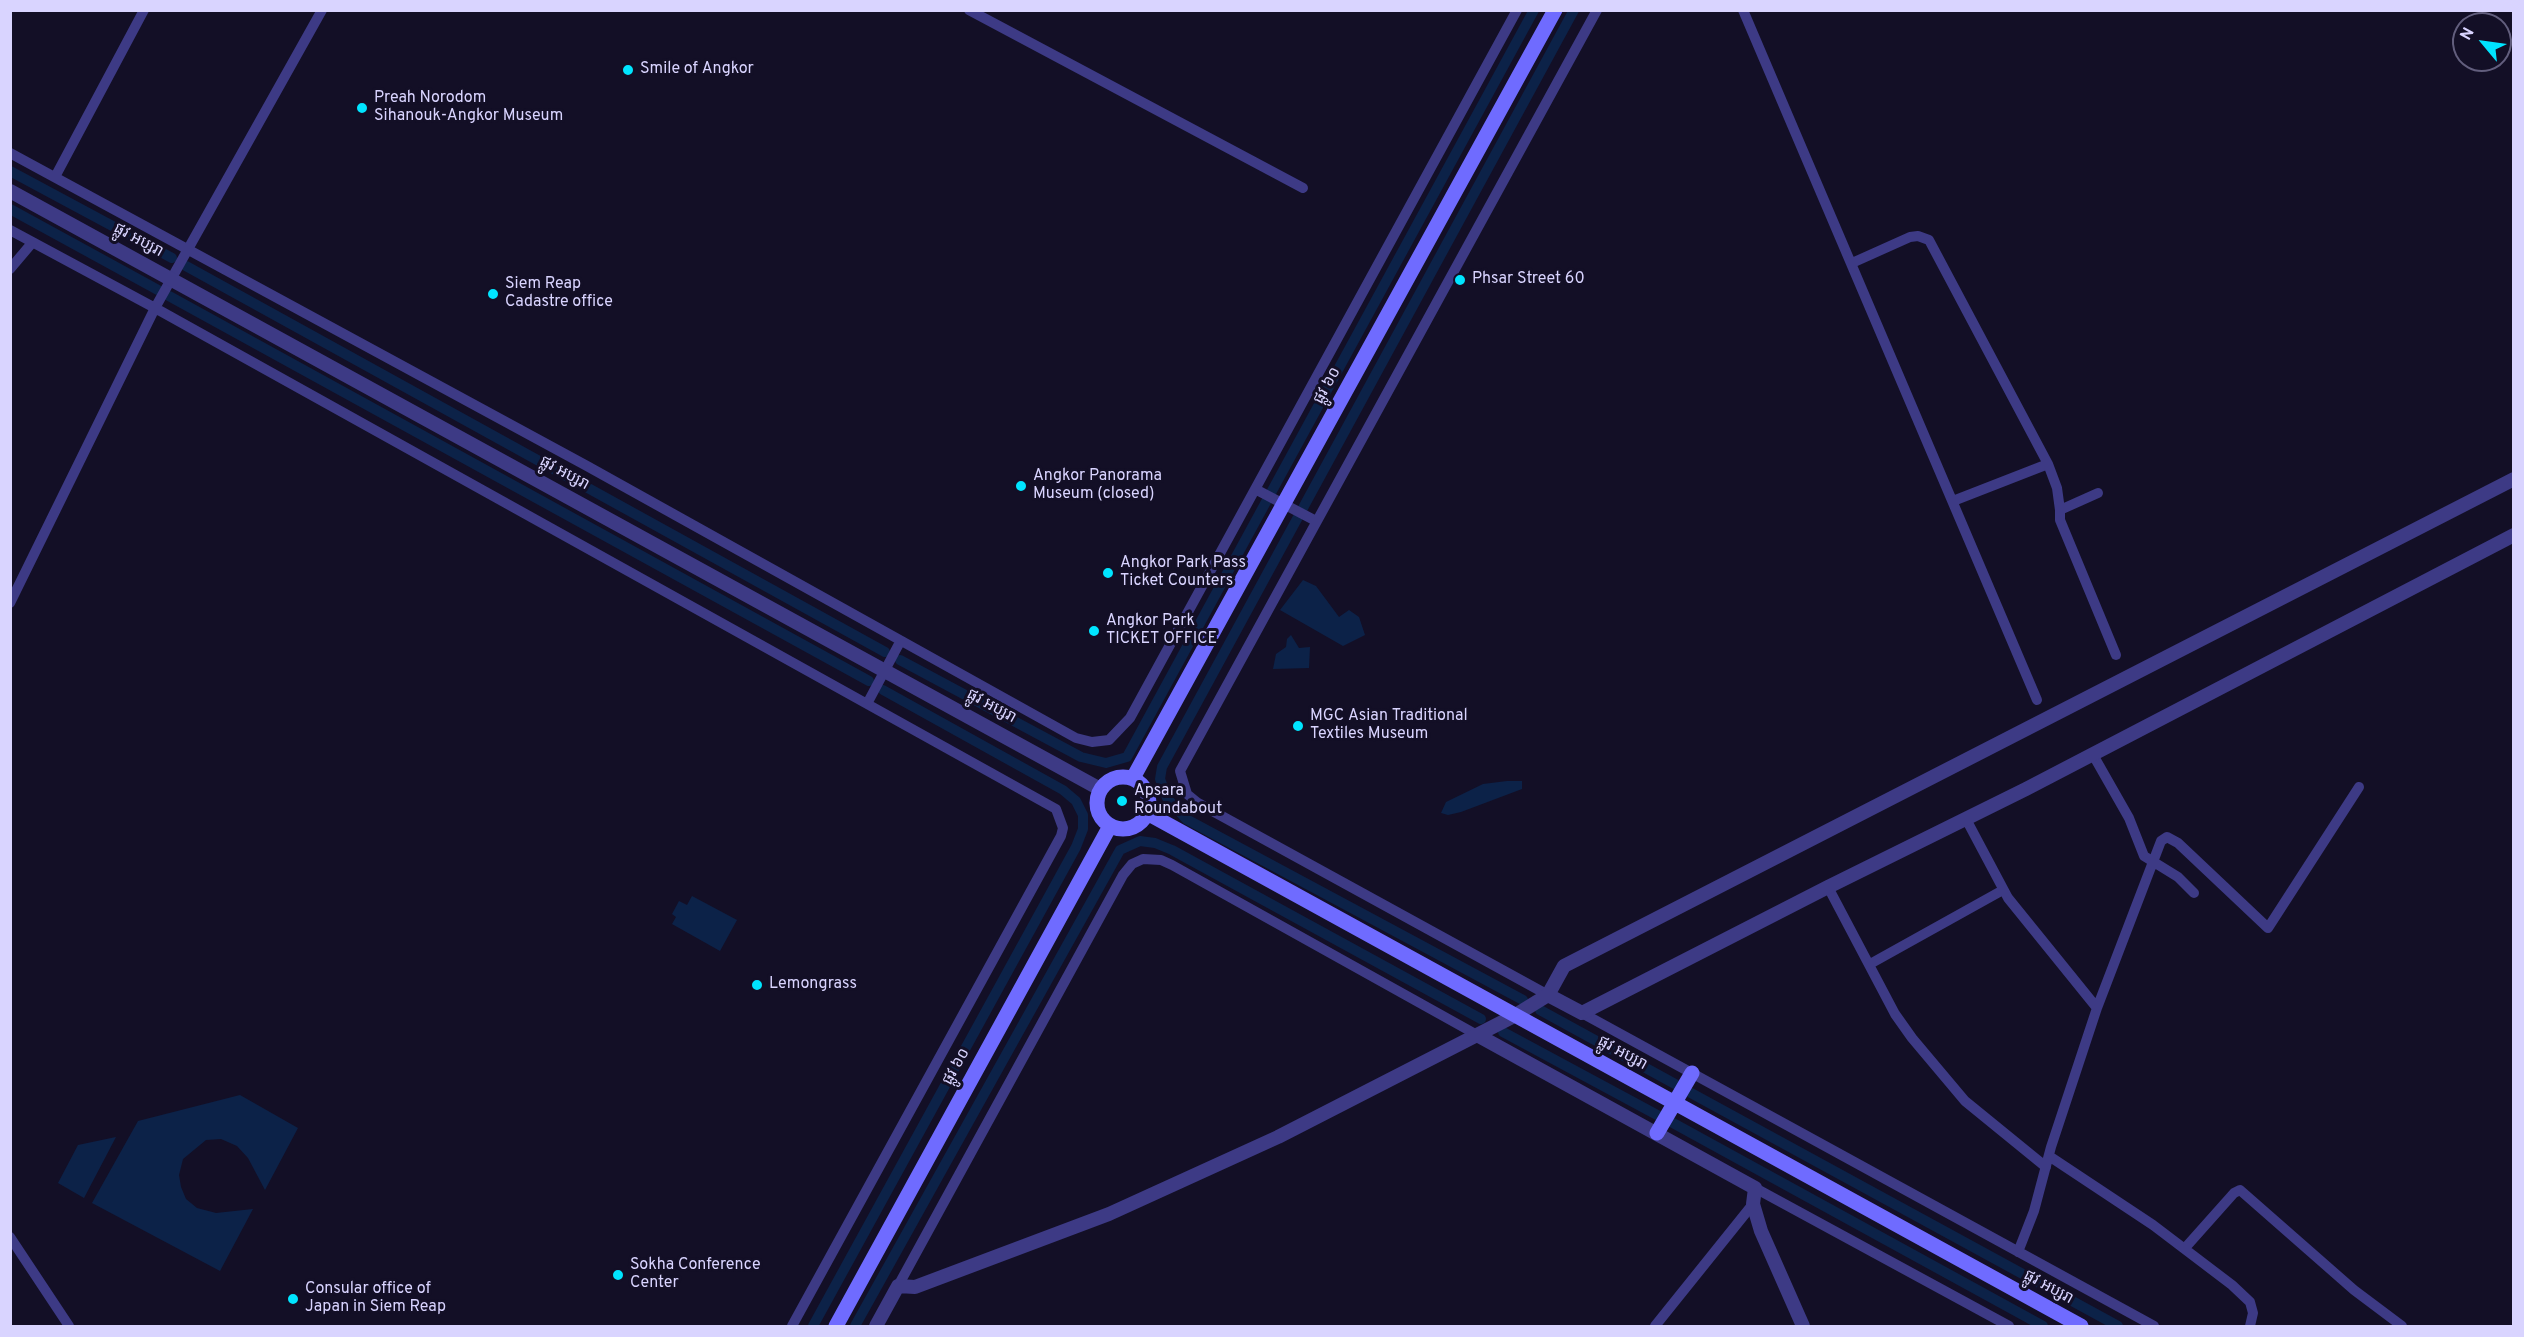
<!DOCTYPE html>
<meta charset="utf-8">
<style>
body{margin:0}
#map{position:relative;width:2524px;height:1337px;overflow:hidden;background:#130f26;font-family:Overpass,sans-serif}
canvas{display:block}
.frame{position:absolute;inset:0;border:12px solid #d9d4ff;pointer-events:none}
.north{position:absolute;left:2452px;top:12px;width:60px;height:60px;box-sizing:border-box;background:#130f26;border:2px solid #625e7d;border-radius:50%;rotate:299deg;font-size:16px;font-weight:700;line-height:24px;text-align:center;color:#d9d4ff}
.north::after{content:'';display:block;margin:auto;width:21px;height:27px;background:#00e5ff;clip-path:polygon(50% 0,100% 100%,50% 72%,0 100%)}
</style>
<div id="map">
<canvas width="2524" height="1337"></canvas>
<div class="frame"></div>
<div class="north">N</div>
</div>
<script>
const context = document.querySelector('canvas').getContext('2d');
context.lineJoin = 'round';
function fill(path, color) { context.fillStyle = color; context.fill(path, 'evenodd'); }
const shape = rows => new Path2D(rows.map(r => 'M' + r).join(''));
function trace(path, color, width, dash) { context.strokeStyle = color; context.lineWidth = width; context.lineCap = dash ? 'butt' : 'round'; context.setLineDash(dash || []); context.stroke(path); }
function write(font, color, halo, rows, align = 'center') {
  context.font = font + ' Overpass,"Noto Sans Khmer",sans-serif'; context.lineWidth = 6; context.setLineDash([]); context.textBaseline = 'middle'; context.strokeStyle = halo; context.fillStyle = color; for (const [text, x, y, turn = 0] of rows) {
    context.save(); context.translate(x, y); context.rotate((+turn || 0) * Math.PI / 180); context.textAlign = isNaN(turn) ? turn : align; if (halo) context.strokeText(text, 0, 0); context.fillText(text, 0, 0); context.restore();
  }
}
const water = shape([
 [1303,580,1316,586,1339,617,1349,610,1359,617,1365,635,1343,646,1280,610],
 [1291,635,1299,648,1310,647,1309,668,1273,669,1276,654,1286,647,1287,639],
 [1507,781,1522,781,1522,789,1461,812,1448,815,1441,813,1446,802,1483,784],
 [692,896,737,920,720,951,672,924,676,917,672,914,679,901,687,905],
 [240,1095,298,1128,265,1190,248,1158,237,1146,221,1139,206,1140,183,1159,179,1175,181,1187,186,1199,197,1208,216,1213,253,1209,220,1271,92,1203,138,1121],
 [116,1137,84,1198,58,1183,78,1145]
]);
const canal = shape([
 [10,171,172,258],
 [10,209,158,290],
 [186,266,885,652],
 [169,296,869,681],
 [900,660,1081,757,1106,763,1127,757,1534,10],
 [1523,1000,1186,819,1167,798,1160,779,1162,767,1574,10],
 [1540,1010,1675,1084],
 [1503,1032,1659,1116],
 [1691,1093,2118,1326],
 [1673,1123,2043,1326],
 [813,1326,1076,847,1083,829,1083,815,1076,801,1063,790,883,690],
 [855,1326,1120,850,1140,841,1155,843,1172,850,1481,1019]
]);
const minor = shape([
 [969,10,1303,188],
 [1743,10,2037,700],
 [10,153,587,466,1076,738,1092,742,1109,740,1130,718,1517,10],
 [55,177,144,10],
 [10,230,155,308,1056,809,1063,828,1061,836,792,1326],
 [1852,263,1910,237,1918,236,1929,240,2048,464,2057,488,2060,510],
 [10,269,32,243],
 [1255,489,1316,521],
 [2098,493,2060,510,2060,520,2116,655],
 [1953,501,2048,464],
 [10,603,155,308,322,10],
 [868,702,900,642],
 [2092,753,2129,818,2144,856,2178,877,2194,893],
 [1966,819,2008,898,2097,1008],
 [1828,887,1895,1014,1912,1038,1965,1101,2046,1167],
 [1870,964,2003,890],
 [1548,995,1198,803,1187,794,1180,771,1597,10],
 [1582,1013,2154,1326],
 [2049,1156,2153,1225,2232,1285,2250,1302,2253,1313,2250,1326],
 [1755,1188,2009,1326],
 [10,1237,69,1326],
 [2185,1248,2234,1193,2240,1190,2354,1290,2402,1326],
 [2018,1252,2034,1211,2051,1147,2097,1008,2161,841,2167,837,2178,843,2268,928,2359,787],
 [898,1286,1123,875,1132,864,1143,859,1161,860,1172,865,1479,1036],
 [1655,1326,1753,1204]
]);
const tertiary = shape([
 [10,191,1100,789],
 [1548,995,1582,1013,1828,887,2026,789,2514,535],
 [1479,1036,1755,1188,1753,1204,1761,1231,1803,1326],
 [876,1326,898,1286,915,1287,1109,1214,1278,1137,1514,1016,1548,995,1564,966,2514,479]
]);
const secondary = shape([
 '1097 803a26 26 0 1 1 52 0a26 26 0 1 1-52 0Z',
 [1133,778,1555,10],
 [1147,813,2081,1326],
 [1657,1133,1692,1073],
 [836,1326,1110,826]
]);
const markers = [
 [628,70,6,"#00e5ff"],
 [362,108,6,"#00e5ff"],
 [1460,280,6,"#00e5ff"],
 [493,294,6,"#00e5ff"],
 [1021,486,6,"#00e5ff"],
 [1108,573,6,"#00e5ff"],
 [1094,631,6,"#00e5ff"],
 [1298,726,6,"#00e5ff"],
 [1122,801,6,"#00e5ff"],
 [757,985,6,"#00e5ff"],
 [618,1275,6,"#00e5ff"],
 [293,1299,6,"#00e5ff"]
];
const poiNames = [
 ["Smile of Angkor",640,70],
 ["Preah Norodom",374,99],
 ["Sihanouk-Angkor Museum",374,117],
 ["Phsar Street 60",1472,280],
 ["Siem Reap",505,285],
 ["Cadastre office",505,303],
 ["Angkor Panorama",1033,477],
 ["Museum (closed)",1033,495],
 ["Angkor Park Pass",1120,564],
 ["Ticket Counters",1120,582],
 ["Angkor Park",1106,622],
 ["TICKET OFFICE",1106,640],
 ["MGC Asian Traditional",1310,717],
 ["Textiles Museum",1310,735],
 ["Apsara",1134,792],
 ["Roundabout",1134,810],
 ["Lemongrass",769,985],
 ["Sokha Conference",630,1266],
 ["Center",630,1284],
 ["Consular office of",305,1290],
 ["Japan in Siem Reap",305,1308]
];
const streetNames = [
 ["ផ្លូវ អប្សរា",138,241,29],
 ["ផ្លូវ ៦០",1328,386,-61],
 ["ផ្លូវ អប្សរា",564,474,29],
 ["ផ្លូវ អប្សរា",991,707,29],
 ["ផ្លូវ អប្សរា",1622,1054,29],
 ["ផ្លូវ ៦០",957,1067,-61],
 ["ផ្លូវ អប្សរា",2048,1288,29]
];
fill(water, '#0c2248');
trace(canal, '#0c2248', 10);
trace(minor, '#3d3a85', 10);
trace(tertiary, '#3d3a85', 14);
trace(secondary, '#6f6bff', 15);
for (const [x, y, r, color] of markers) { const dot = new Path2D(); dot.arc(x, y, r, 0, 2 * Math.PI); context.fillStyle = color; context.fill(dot); trace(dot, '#130f26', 2); }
write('16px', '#d9d4ff', '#130f26', poiNames, 'left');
write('16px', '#d9d4ff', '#130f26', streetNames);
</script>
